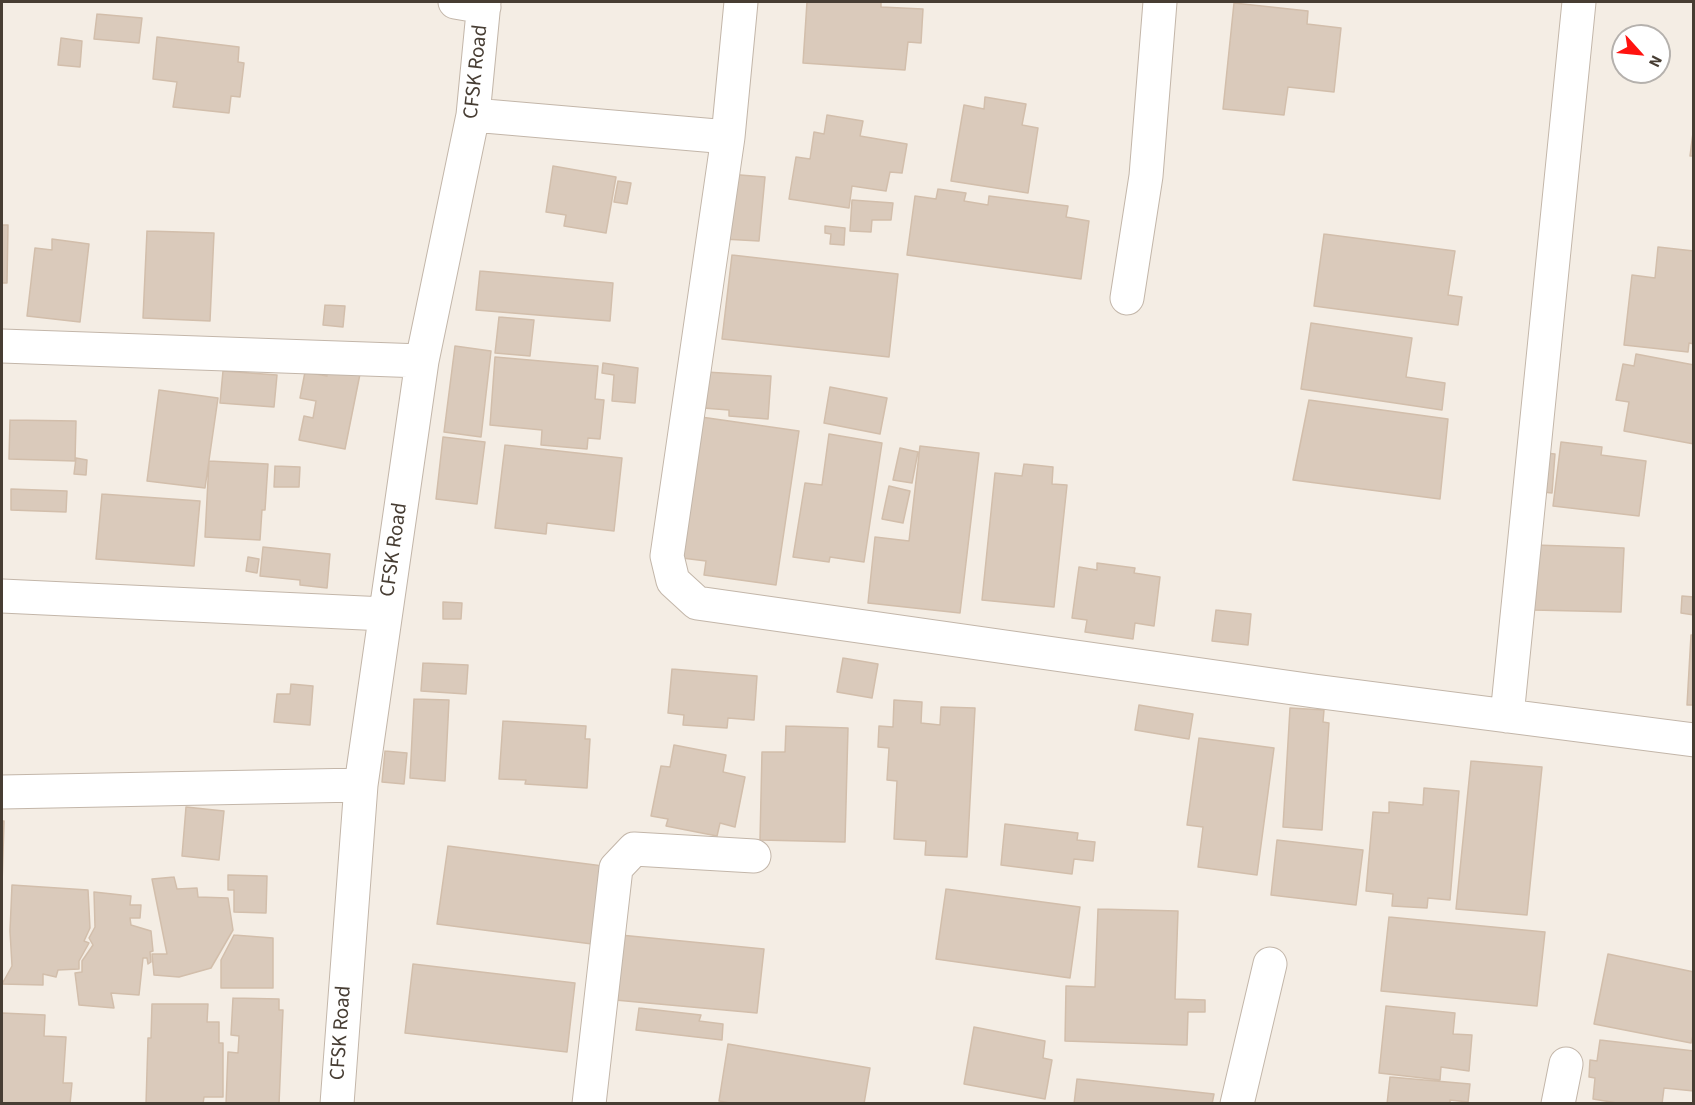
<!DOCTYPE html>
<style>
body{margin:0}
#map{position:relative;width:1695px;height:1105px;overflow:hidden;background:#f4ede4;font-family:"Source Sans 3",sans-serif}
canvas{display:block}
.frame{position:absolute;inset:0;border:3px solid #473d33;pointer-events:none}
.north{position:absolute;left:1611px;top:24px;width:60px;height:60px;box-sizing:border-box;background:#fff;border:2px solid #b5b1ad;border-radius:50%;rotate:117deg;font-size:16px;font-weight:700;line-height:24px;text-align:center;color:#473d33}
.north::after{content:'';display:block;margin:auto;width:21px;height:27px;background:#ff1310;clip-path:polygon(50% 0,100% 100%,50% 72%,0 100%)}
</style>
<div id="map">
<canvas width="1695" height="1105"></canvas>
<div class="frame"></div>
<div class="north">N</div>
</div>
<script>
const context = document.querySelector('canvas').getContext('2d');
context.lineJoin = 'round';
function fill(path, color) { context.fillStyle = color; context.fill(path, 'evenodd'); }
const shape = rows => new Path2D(rows.map(r => 'M' + r).join(''));
function trace(path, color, width, dash) { context.strokeStyle = color; context.lineWidth = width; context.lineCap = dash ? 'butt' : 'round'; context.setLineDash(dash || []); context.stroke(path); }
function write(font, color, halo, rows, align = 'center') {
  context.font = font + ' "Source Sans 3",sans-serif'; context.lineWidth = 4.5; context.setLineDash([]); context.textBaseline = 'middle'; context.strokeStyle = halo; context.fillStyle = color; for (const [text, x, y, turn = 0] of rows) {
    context.save(); context.translate(x, y); context.rotate((+turn || 0) * Math.PI / 180); context.textAlign = isNaN(turn) ? turn : align; if (halo) context.strokeText(text, 0, 0); context.fillText(text, 0, 0); context.restore();
  }
}
const building = shape([
 [807,2,881,2,881,7,923,9,921,43,908,42,905,70,803,63,807,2],
 [1234,3,1308,11,1307,24,1341,28,1334,92,1288,87,1284,115,1223,109,1234,3],
 [97,14,142,18,139,43,94,39,97,14],
 [157,37,239,47,238,62,244,63,240,97,231,96,229,113,173,107,177,82,153,79,157,37],
 [61,38,82,41,80,67,58,65,61,38],
 [985,97,1026,104,1022,125,1038,128,1028,193,951,181,964,105,984,109,985,97],
 [827,115,863,121,860,136,907,144,902,173,890,172,886,191,852,186,849,208,789,199,796,157,810,159,814,132,824,134,827,115],
 [1694,125,1694,156,1690,156,1694,125],
 [553,166,616,177,606,233,564,226,566,215,546,212,553,166],
 [728,174,765,177,759,241,723,239,728,174],
 [618,181,631,183,627,204,614,202,618,181],
 [938,189,966,193,964,201,988,205,989,196,1068,206,1066,217,1089,221,1081,279,907,255,915,196,936,199,938,189],
 [852,200,893,203,891,220,872,220,871,232,850,231,852,200],
 [2,225,8,225,7,283,2,283,2,225],
 [825,226,845,228,844,245,830,244,831,234,825,233,825,226],
 [147,231,214,233,210,321,143,318,147,231],
 [1324,234,1455,251,1448,295,1462,297,1458,325,1314,306,1324,234],
 [52,239,89,244,80,322,27,316,35,248,52,250,52,239],
 [1658,247,1694,251,1694,344,1689,343,1688,352,1624,345,1632,275,1655,278,1658,247],
 [732,255,898,274,889,357,722,339,732,255],
 [480,271,613,283,610,321,476,310,480,271],
 [325,305,345,306,343,327,323,325,325,305],
 [499,317,534,320,530,356,495,353,499,317],
 [1311,323,1412,338,1406,377,1445,383,1442,410,1301,389,1311,323],
 [455,346,491,351,481,437,444,432,455,346],
 [1636,354,1694,365,1694,444,1624,431,1629,402,1616,400,1623,364,1634,366,1636,354],
 [495,357,598,366,595,399,604,400,600,439,588,438,587,449,541,445,542,430,490,425,495,357],
 [603,363,638,368,635,403,612,401,614,375,602,373,603,363],
 [328,368,360,374,345,449,299,440,304,416,313,418,316,401,300,398,305,372,327,376,328,368],
 [223,371,277,375,274,407,220,403,223,371],
 [706,372,771,376,768,419,729,416,729,410,703,408,706,372],
 [830,387,887,398,880,434,824,423,830,387],
 [159,390,218,398,205,488,147,481,159,390],
 [1309,400,1448,419,1440,499,1293,480,1309,400],
 [694,416,799,431,776,585,704,575,706,561,674,557,694,416],
 [10,420,76,421,75,461,9,459,10,420],
 [829,434,882,443,864,562,830,557,829,562,793,557,805,483,822,485,829,434],
 [443,437,485,442,477,504,436,499,443,437],
 [1561,442,1602,447,1601,455,1646,461,1639,516,1553,506,1561,442],
 [505,445,622,458,614,531,547,523,546,534,495,528,505,445],
 [920,446,979,453,960,613,868,603,875,537,909,541,920,446],
 [900,448,918,452,912,483,893,480,900,448],
 [1537,452,1555,454,1552,493,1533,491,1537,452],
 [76,458,87,460,86,475,74,474,76,458],
 [209,461,268,464,265,510,262,510,260,540,205,537,209,461],
 [1024,464,1053,467,1052,484,1067,485,1054,607,982,600,995,473,1022,476,1024,464],
 [275,466,300,467,299,487,274,487,275,466],
 [889,486,910,491,903,523,882,519,889,486],
 [11,489,67,491,66,512,11,510,11,489],
 [102,494,200,501,194,566,96,559,102,494],
 [1535,545,1624,548,1621,612,1533,610,1535,545],
 [263,547,330,554,327,588,300,585,300,580,260,576,263,547],
 [248,557,259,559,257,573,246,571,248,557],
 [1097,563,1135,568,1134,573,1160,577,1154,626,1135,623,1133,639,1085,632,1087,620,1072,618,1079,567,1097,570,1097,563],
 [1682,596,1694,597,1694,615,1681,613,1682,596],
 [443,602,462,603,461,619,443,619,443,602],
 [1216,610,1251,614,1248,645,1212,641,1216,610],
 [1691,635,1694,635,1694,705,1687,705,1691,635],
 [843,658,878,664,872,698,837,692,843,658],
 [423,663,468,665,466,694,421,691,423,663],
 [672,669,757,676,754,720,728,718,727,728,683,725,684,715,668,713,672,669],
 [291,684,313,686,310,725,274,722,277,694,290,694,291,684],
 [414,699,449,700,445,781,410,778,414,699],
 [894,700,922,702,921,723,940,725,941,707,975,708,967,857,925,855,926,841,894,839,897,781,887,780,889,748,878,747,879,726,893,727,894,700],
 [1139,705,1193,714,1189,739,1135,730,1139,705],
 [1290,708,1324,710,1323,722,1329,723,1322,830,1283,827,1290,708],
 [503,721,586,726,585,739,590,739,587,788,525,784,526,780,499,779,503,721],
 [786,726,848,728,845,842,760,840,762,752,785,752,786,726],
 [1199,738,1274,748,1257,875,1198,867,1203,827,1187,825,1199,738],
 [674,745,726,755,723,772,745,777,735,827,720,823,717,836,666,826,668,819,651,816,661,766,670,767,674,745],
 [385,751,407,753,404,784,382,782,385,751],
 [1471,761,1542,767,1527,915,1456,909,1471,761],
 [1424,788,1459,791,1450,900,1428,898,1427,908,1392,906,1393,894,1366,891,1373,812,1389,813,1389,802,1423,805,1424,788],
 [186,807,224,811,219,860,182,856,186,807],
 [2,821,4,821,2,885,2,821],
 [1005,824,1078,833,1077,840,1095,842,1093,861,1074,859,1072,874,1001,865,1005,824],
 [1277,840,1363,850,1356,905,1271,895,1277,840],
 [448,846,603,866,592,944,437,924,448,846],
 [228,875,267,876,266,913,234,912,234,890,228,890,228,875],
 [174,877,177,889,197,888,198,897,228,898,233,930,211,968,179,977,154,975,152,954,167,954,152,879,174,877],
 [12,885,88,890,90,928,84,941,89,943,79,961,79,969,58,970,56,977,43,974,43,985,2,984,12,966,10,931,12,885],
 [946,889,1080,907,1070,978,936,959,946,889],
 [94,892,131,896,130,905,141,905,140,918,130,918,131,925,151,931,153,951,150,952,151,962,148,964,147,958,143,958,139,995,111,993,114,1008,79,1005,75,973,82,972,82,961,93,945,89,938,95,927,94,892],
 [1098,909,1178,911,1175,999,1205,1000,1205,1012,1188,1012,1187,1045,1065,1041,1066,986,1095,987,1098,909],
 [1389,917,1545,932,1537,1006,1381,991,1389,917],
 [610,934,764,949,757,1013,604,999,610,934],
 [234,935,273,938,273,988,221,988,221,960,234,935],
 [1608,954,1694,972,1694,1032,1691,1043,1594,1024,1608,954],
 [413,964,575,983,567,1052,405,1033,413,964],
 [233,998,279,999,279,1010,283,1010,279,1104,226,1104,228,1052,238,1053,239,1036,231,1035,233,998],
 [152,1004,208,1004,207,1022,219,1022,219,1043,223,1043,223,1097,204,1097,203,1104,146,1104,148,1038,151,1038,152,1004],
 [1386,1006,1455,1013,1453,1034,1472,1035,1469,1071,1441,1067,1440,1080,1379,1073,1386,1006],
 [639,1008,701,1015,699,1021,723,1024,722,1040,636,1030,639,1008],
 [2,1013,45,1015,44,1036,66,1037,63,1083,72,1083,70,1104,2,1104,2,1013],
 [974,1027,1045,1041,1043,1058,1052,1060,1045,1099,964,1084,974,1027],
 [1600,1040,1694,1051,1694,1091,1664,1088,1662,1104,1623,1104,1593,1099,1595,1078,1589,1077,1590,1060,1597,1061,1600,1040],
 [728,1044,870,1068,864,1104,736,1104,719,1101,728,1044],
 [1390,1077,1470,1084,1468,1102,1450,1100,1450,1104,1387,1104,1390,1077],
 [1077,1079,1214,1094,1212,1104,1074,1104,1077,1079]
]);
const minor = shape([
 [455,2,484,7],
 [473,115,728,137,741,2],
 [728,137,667,556,673,581,697,603,1314,691,1694,740],
 [1127,298,1146,176,1160,2],
 [2,346,422,361],
 [2,596,385,614],
 [1507,716,1579,2],
 [2,792,361,785],
 [337,1104,361,785,422,361,473,115,484,2],
 [589,1104,616,868,634,849,754,856],
 [1237,1104,1270,964],
 [1558,1104,1566,1064]
]);
const streetNames = [
 ["CFSK Road",477,72,-84],
 ["CFSK Road",395,550,-82],
 ["CFSK Road",342,1033,-86]
];
fill(building, '#dacabb');
trace(building, '#d2beab', 1.5);
trace(minor, '#c3b6a9', 35);
trace(minor, '#fff', 33);
write('21px', '#473d33', '#fff', streetNames);
</script>
